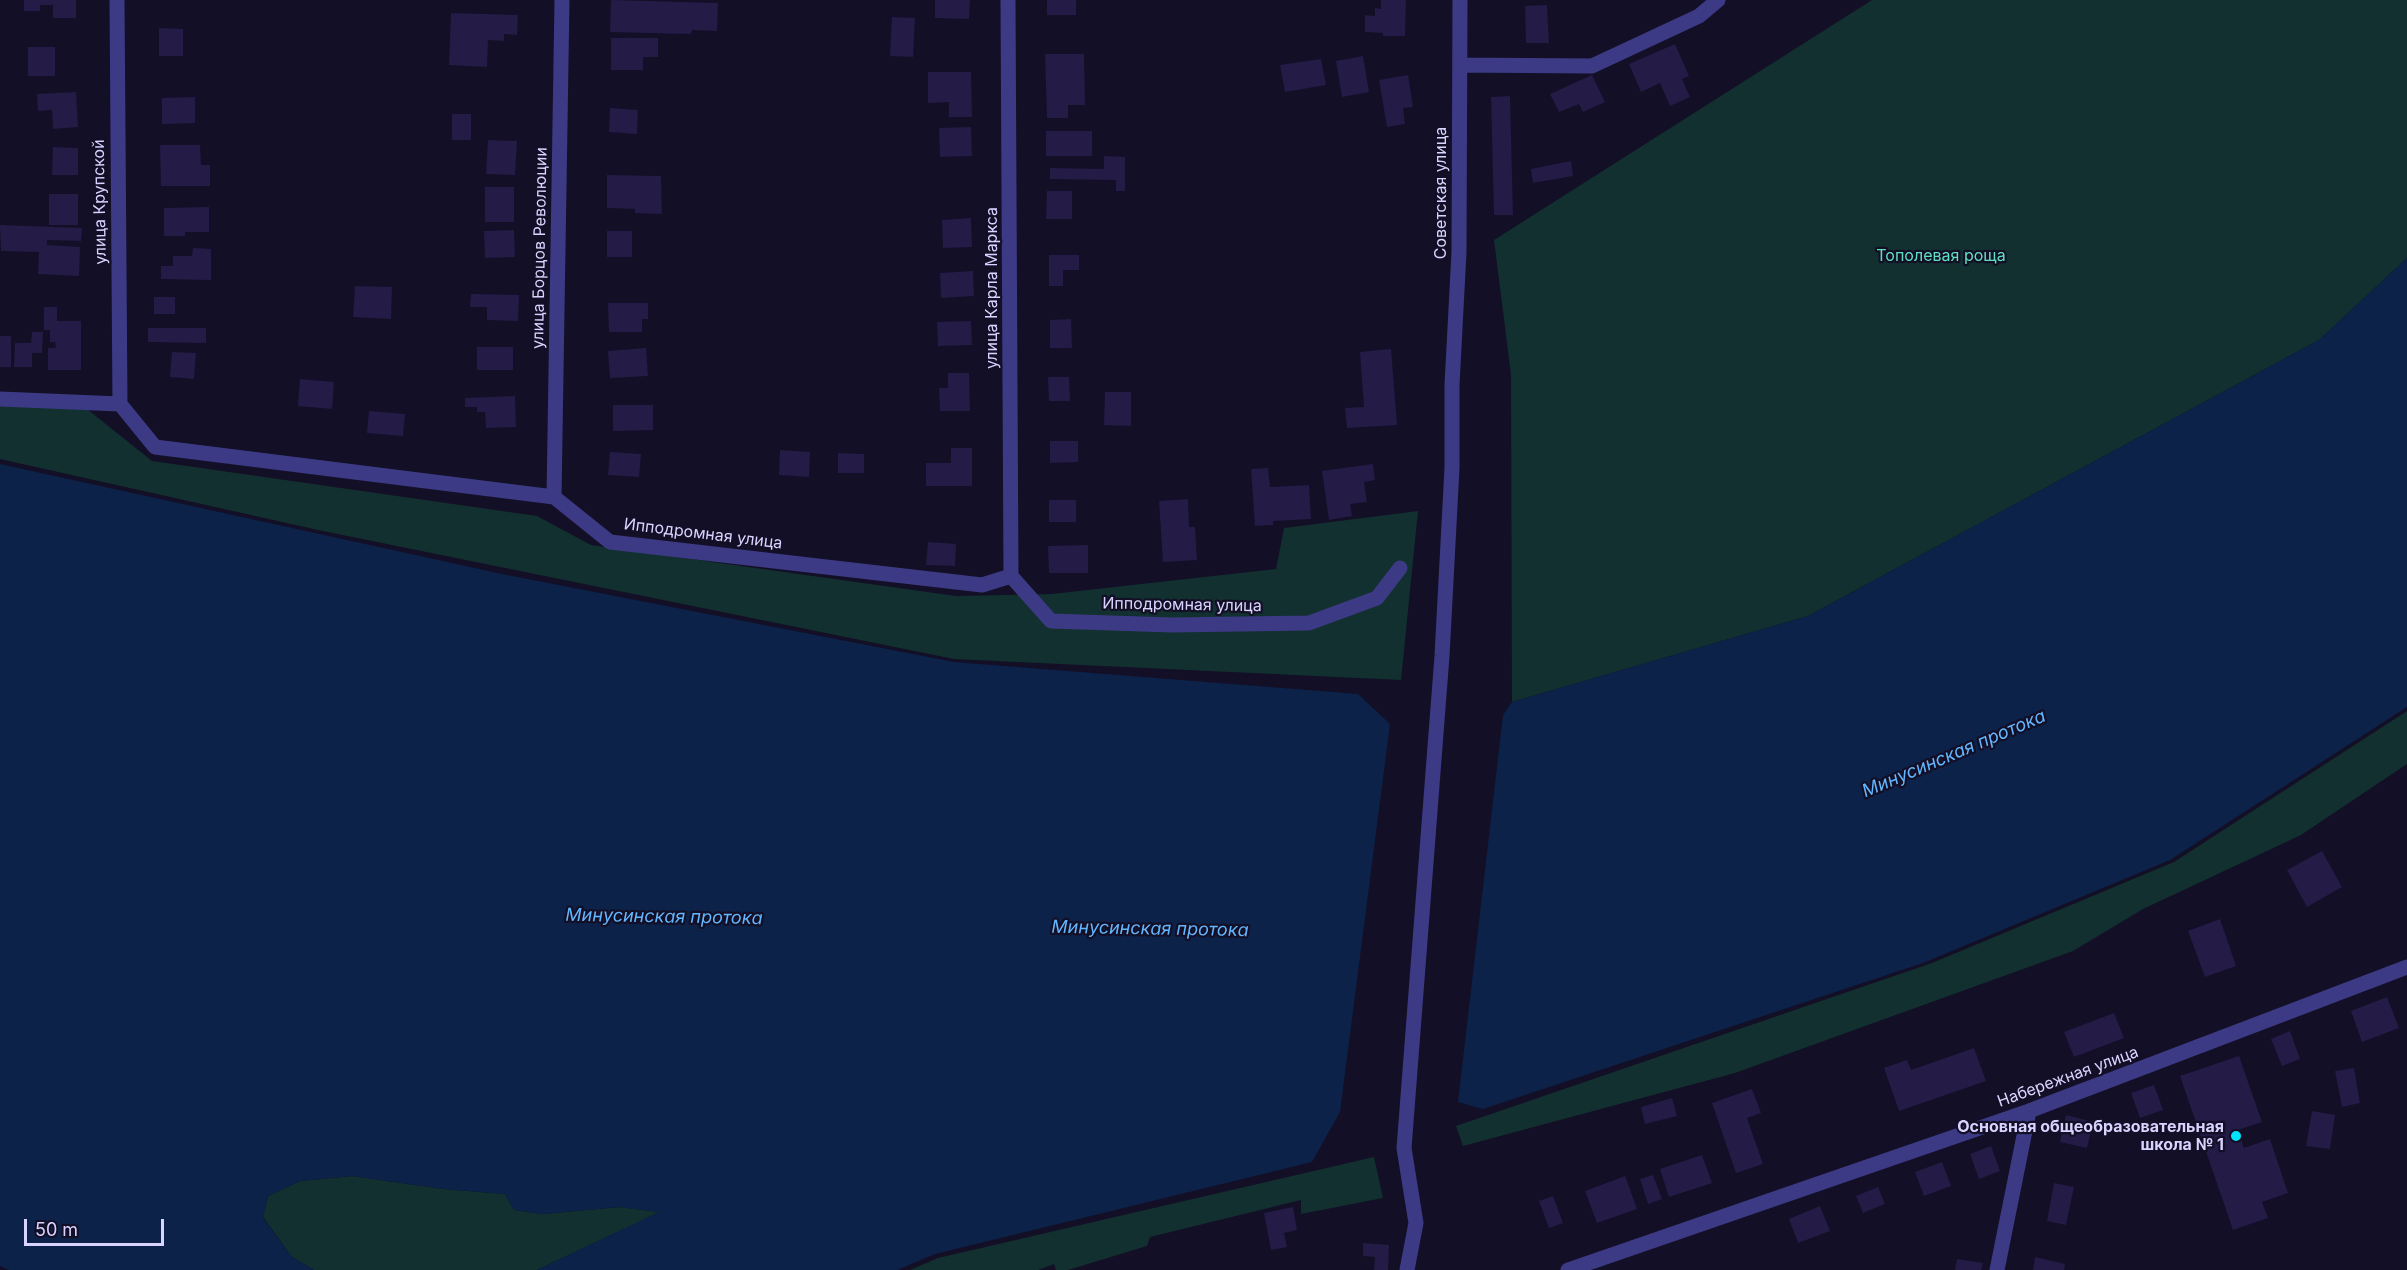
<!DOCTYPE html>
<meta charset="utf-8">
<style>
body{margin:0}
#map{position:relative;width:2407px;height:1270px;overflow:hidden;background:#130f26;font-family:Inter,sans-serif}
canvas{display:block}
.scale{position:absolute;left:24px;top:1219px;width:140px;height:27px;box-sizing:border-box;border:3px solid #d9d4ff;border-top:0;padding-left:8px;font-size:18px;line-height:21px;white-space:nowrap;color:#d9d4ff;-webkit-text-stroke:4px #130f26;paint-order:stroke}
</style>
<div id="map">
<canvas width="2407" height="1270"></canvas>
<div class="scale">50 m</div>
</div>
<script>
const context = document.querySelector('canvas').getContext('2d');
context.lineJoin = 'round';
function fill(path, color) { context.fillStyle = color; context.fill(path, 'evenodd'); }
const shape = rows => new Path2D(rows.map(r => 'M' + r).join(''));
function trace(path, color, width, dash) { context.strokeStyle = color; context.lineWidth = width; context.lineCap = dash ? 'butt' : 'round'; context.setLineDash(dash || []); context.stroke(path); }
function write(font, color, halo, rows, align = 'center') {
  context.font = font + ' Inter,sans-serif'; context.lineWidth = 4.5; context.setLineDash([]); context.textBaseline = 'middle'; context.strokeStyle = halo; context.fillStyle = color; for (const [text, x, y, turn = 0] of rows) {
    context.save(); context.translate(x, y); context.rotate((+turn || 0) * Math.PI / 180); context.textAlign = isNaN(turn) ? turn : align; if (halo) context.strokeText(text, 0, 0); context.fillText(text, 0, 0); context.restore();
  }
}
const green = shape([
 [1872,0,2407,0,2407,258,2319,340,1808,616,1512,702,1511,375,1494,240],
 [0,397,87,409,152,461,537,516,591,545,956,596,1052,594,1276,569,1284,528,1418,511,1401,680,954,659,318,530,0,459],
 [2407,711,2407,764,2301,835,2143,909,2073,951,1735,1073,1463,1146,1456,1126,1932,963,2174,862],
 [1374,1157,1383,1198,1301,1214,1301,1200,1150,1237,1147,1246,1068,1270,1056,1270,1054,1264,1038,1270,910,1270,938,1258],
 [352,1176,443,1189,505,1194,514,1210,543,1214,619,1207,660,1212,537,1270,314,1270,292,1257,263,1217,268,1196,300,1181]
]);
const water = shape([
 [2407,258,2407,707,2170,860,1923,963,1483,1109,1458,1102,1503,715,1512,702,1808,616,2319,340],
 [0,464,502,574,954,662,1358,694,1390,724,1340,1112,1312,1162,935,1254,897,1270,537,1270,659,1212,619,1207,543,1214,514,1210,505,1194,443,1189,352,1176,300,1181,268,1196,263,1218,292,1257,314,1270,9,1270,0,1266]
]);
const building = shape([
 [24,0,76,0,76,18,53,18,53,5,40,5,40,11,24,11],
 [611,0,718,3,717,31,692,30,691,34,610,32],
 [935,0,970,0,969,19,935,18],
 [1047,0,1076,0,1076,15,1047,15],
 [1381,0,1406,0,1405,36,1383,36,1383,33,1365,32,1365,15,1375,16,1375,8,1381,9],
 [1547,5,1549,43,1526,43,1525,6],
 [451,13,518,15,517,35,504,34,504,41,488,40,487,67,449,65],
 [892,17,915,18,913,57,890,56],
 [159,28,183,29,183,56,159,56],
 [611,38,658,38,658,57,643,57,643,70,611,70],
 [1675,44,1689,76,1682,79,1690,97,1670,106,1660,83,1641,92,1629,64],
 [28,47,55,47,55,76,28,76],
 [1045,54,1084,54,1085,105,1068,105,1068,118,1047,118],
 [1363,56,1369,92,1342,97,1336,61],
 [1321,59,1326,85,1285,92,1280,65],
 [928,72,971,72,972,117,949,117,949,102,928,103],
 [1408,75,1413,107,1403,108,1405,124,1387,127,1379,80],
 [1592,75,1605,102,1583,112,1579,104,1559,112,1550,94],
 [76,92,78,127,53,129,52,110,38,111,37,94],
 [1510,96,1513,215,1494,215,1491,97],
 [195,97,195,123,162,124,162,98],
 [610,108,638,110,637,134,609,132],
 [452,114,471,114,471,140,452,140],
 [971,127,972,156,940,157,939,128],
 [1046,131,1092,131,1092,156,1046,156],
 [488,140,517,141,515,175,486,174],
 [160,145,200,145,201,165,210,165,210,186,161,186],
 [53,147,78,148,78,175,52,175],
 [1104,156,1125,157,1125,191,1116,191,1116,180,1050,179,1050,168,1104,169],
 [1571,161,1573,176,1533,183,1531,169],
 [607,175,661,176,662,214,635,213,635,209,607,208],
 [485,187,514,187,514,222,485,222],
 [1047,191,1072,191,1072,219,1046,219],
 [49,194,78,194,78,225,49,225],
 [209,207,209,232,185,232,185,236,164,236,164,208],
 [971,218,972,247,943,248,942,220],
 [0,225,82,228,81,241,47,240,47,245,80,247,79,276,38,274,39,252,1,251],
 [514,230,515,257,485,258,484,231],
 [607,231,632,231,632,257,607,257],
 [193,248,211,249,211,280,161,279,161,266,173,266,173,256,192,256],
 [1049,255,1079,255,1079,270,1063,270,1063,286,1049,286],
 [973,271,974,296,941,298,940,273],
 [355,286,392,287,391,319,353,317],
 [471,294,519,295,518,321,487,320,487,307,470,307],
 [154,297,175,297,175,314,154,314],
 [608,303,648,303,648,319,642,319,642,332,609,332],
 [44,307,57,307,57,321,81,321,81,370,48,370,48,348,56,348,55,342,50,342,50,330,44,330],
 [1071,319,1072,348,1050,348,1050,320],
 [971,321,972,345,938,346,937,322],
 [148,328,206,328,206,343,148,342],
 [32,332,43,332,42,353,32,353,32,367,14,367,15,343,31,343],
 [0,336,11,336,11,367,0,367],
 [477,347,513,347,513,370,477,370],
 [646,348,648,376,610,378,608,351],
 [1391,349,1397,425,1347,428,1345,408,1364,407,1360,352],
 [172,352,196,353,194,379,170,377],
 [948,373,969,373,970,411,940,411,939,388,948,388],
 [1048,377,1069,377,1070,401,1049,401],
 [300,379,334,382,332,409,298,406],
 [1105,392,1131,392,1131,426,1104,425],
 [515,396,516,427,486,428,485,412,477,412,477,407,465,407,465,398],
 [613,405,653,405,653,430,613,431],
 [369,411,405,414,403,436,367,433],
 [1050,441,1078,441,1078,462,1050,463],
 [951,448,972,448,972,486,926,486,926,463,951,463],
 [780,450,810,452,809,477,779,475],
 [610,452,641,454,639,477,608,475],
 [838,453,864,454,864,473,838,473],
 [1373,464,1375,480,1364,482,1367,502,1350,504,1352,516,1329,520,1322,471],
 [1268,468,1270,487,1309,485,1311,519,1273,521,1273,525,1255,526,1251,469],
 [1188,499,1189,527,1195,527,1197,560,1163,562,1159,501],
 [1049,500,1076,500,1076,522,1049,522],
 [928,542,956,544,955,566,926,565],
 [1088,545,1088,573,1049,573,1048,546],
 [2322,851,2342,887,2307,907,2287,870],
 [2220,919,2236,966,2205,977,2188,931],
 [2387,997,2399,1028,2362,1042,2351,1011],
 [2114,1013,2124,1038,2074,1057,2064,1032],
 [2290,1031,2300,1059,2282,1066,2271,1039],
 [1974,1048,1986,1081,1899,1111,1884,1068,1907,1060,1911,1070],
 [2239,1056,2262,1122,2238,1130,2244,1148,2270,1139,2288,1193,2262,1202,2268,1218,2233,1230,2180,1076],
 [2354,1068,2360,1103,2342,1107,2335,1071],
 [2154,1085,2163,1110,2140,1118,2131,1093],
 [1752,1089,1761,1113,1747,1118,1763,1164,1736,1173,1712,1103],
 [1672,1098,1677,1116,1645,1124,1641,1107],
 [2312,1111,2335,1115,2330,1149,2306,1146],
 [2066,1115,2093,1122,2087,1148,2060,1142],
 [1991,1146,2000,1171,1979,1179,1970,1154],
 [1702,1155,1712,1183,1669,1197,1660,1169],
 [1942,1162,1951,1186,1924,1196,1915,1172],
 [1653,1175,1662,1199,1648,1204,1640,1179],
 [1625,1176,1637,1209,1597,1223,1585,1191],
 [2054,1183,2074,1187,2066,1225,2047,1221],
 [1878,1187,1885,1204,1863,1213,1856,1196],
 [1553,1196,1563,1223,1549,1228,1539,1201],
 [1820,1206,1830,1231,1798,1243,1789,1219],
 [1293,1207,1297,1230,1284,1233,1287,1247,1271,1250,1264,1213],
 [1363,1243,1389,1245,1388,1270,1374,1270,1375,1257,1363,1256],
 [2035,1257,2065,1264,2064,1270,2033,1270],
 [1957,1259,1983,1263,1981,1270,1955,1270]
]);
const minor = shape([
 [117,0,120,404],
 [1008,0,1011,576],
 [1460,65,1592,66,1699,16,1718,0],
 [0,399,120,404,155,447,554,497,610,542,982,585,1011,576,1051,621,1172,625,1309,623,1377,598,1400,568],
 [554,497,562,0],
 [1407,1270,1416,1223,1404,1148,1442,656,1452,468,1452,385,1459,252,1460,0],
 [1568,1270,2029,1111,2407,967],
 [1997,1270,2029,1111]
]);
const markers = [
 [2236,1136,6,"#00e5ff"]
];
const streetNames = [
 ["Советская улица",1441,193,-90],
 ["улица Крупской",100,202,-91],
 ["улица Борцов Революции",540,248,-89],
 ["улица Карла Маркса",992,288,-90],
 ["Ипподромная улица",703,534,7],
 ["Ипподромная улица",1182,605,1],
 ["Набережная улица",2068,1077,-20]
];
const parkNames = [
 ["Тополевая роща",1941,256]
];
const poiNames = [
 ["Основная общеобразовательная",2224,1127],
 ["школа № 1",2224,1145]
];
const waterNames = [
 ["Минусинская протока",1954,754,-23],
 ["Минусинская протока",664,917,1],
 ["Минусинская протока",1150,929,1]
];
fill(green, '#12302f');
fill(water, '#0c2248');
fill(building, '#241b47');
trace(minor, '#3d3a85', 15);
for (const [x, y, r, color] of markers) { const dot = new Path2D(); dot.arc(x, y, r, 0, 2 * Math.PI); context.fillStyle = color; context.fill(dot); trace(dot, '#130f26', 2); }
write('16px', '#d9d4ff', '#130f26', streetNames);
write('16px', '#5fe0c0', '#130f26', parkNames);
write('bold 16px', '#d9d4ff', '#130f26', poiNames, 'right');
write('italic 18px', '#62b6ff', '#130f26', waterNames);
</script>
